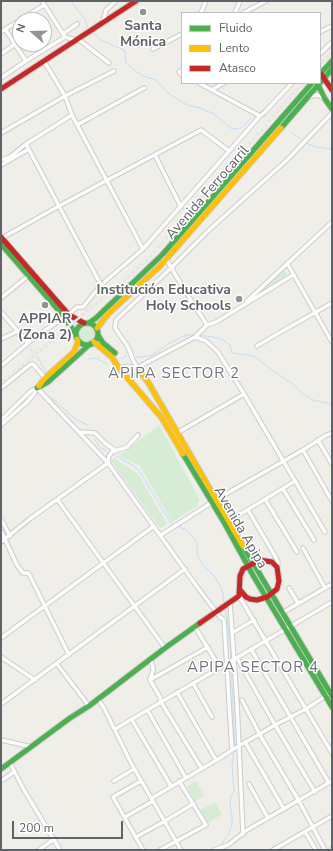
<!DOCTYPE html>
<meta charset="utf-8">
<style>
body{margin:0}
#map{position:relative;width:333px;height:851px;overflow:hidden;background:#efeee9;font-family:"Nunito Sans",sans-serif}
canvas{display:block}
.frame{position:absolute;inset:0;border:2px solid #5e6368;pointer-events:none}
.legend{position:absolute;left:181px;top:12px;width:140px;height:72px;box-sizing:border-box;background:#fff;border:1px solid #bfc1c3;margin:0;padding:5px 7px;list-style:none;font-size:12px;color:#5e6368}
.legend li{display:flex;align-items:center;gap:8px;height:20px}
.legend b{width:20px;border:1px solid #bfc1c3}
.north{position:absolute;left:12px;top:12px;width:40px;height:40px;box-sizing:border-box;background:#fff;border:1px solid #bfc1c3;border-radius:50%;rotate:290deg;font-size:11px;font-weight:700;line-height:16px;text-align:center;color:#5e6368}
.north::after{content:'';display:block;margin:auto;width:14px;height:18px;background:#919495;clip-path:polygon(50% 0,100% 100%,50% 72%,0 100%)}
.scale{position:absolute;left:12px;top:821px;width:111px;height:18px;box-sizing:border-box;border:2px solid #5e6368;border-top:0;padding-left:5px;font-size:12px;line-height:14px;white-space:nowrap;color:#5e6368;-webkit-text-stroke:3px #fff;paint-order:stroke}
</style>
<div id="map">
<canvas width="333" height="851"></canvas>
<div class="frame"></div>
<ul class="legend">
<li><b style="height:5px;background:#4caf50"></b>Fluido</li>
<li><b style="height:5px;background:#ffc107"></b>Lento</li>
<li><b style="height:5px;background:#c62828"></b>Atasco</li>
</ul>
<div class="north">N</div>
<div class="scale">200 m</div>
</div>
<script>
const context = document.querySelector('canvas').getContext('2d');
context.lineJoin = 'round';
function fill(path, color) { context.fillStyle = color; context.fill(path, 'evenodd'); }
const shape = rows => new Path2D(rows.map(r => 'M' + r).join(''));
function trace(path, color, width, dash) { context.strokeStyle = color; context.lineWidth = width; context.lineCap = dash ? 'butt' : 'round'; context.setLineDash(dash || []); context.stroke(path); }
function write(font, color, halo, rows, align = 'center') {
  context.font = font + ' "Nunito Sans",sans-serif'; context.lineWidth = 3; context.setLineDash([]); context.textBaseline = 'middle'; context.strokeStyle = halo; context.fillStyle = color; for (const [text, x, y, turn = 0] of rows) {
    context.save(); context.translate(x, y); context.rotate((+turn || 0) * Math.PI / 180); context.textAlign = isNaN(turn) ? turn : align; if (halo) context.strokeText(text, 0, 0); context.fillText(text, 0, 0); context.restore();
  }
}
const green = shape([
 [284,269,288,275,256,295],
 '79 334a8 8 0 1 1 16 0a8 8 0 1 1-16 0Z',
 [122,371,131,371,136,373,139,378,133,380],
 [159,425,200,500,198,502,197,506,172,522,140,466,119,456],
 [114,458,138,474,167,524,160,528,111,461],
 [196,781,204,796,195,801,187,787],
 [215,802,222,814,207,824,199,811]
]);
const stream = shape([
 [71,1,86,21,86,24,89,29],
 [93,33,101,40,124,50,125,52,126,63,134,70,143,76,156,80,168,93,187,105,200,108,214,114,232,129,241,128,251,118],
 [291,132,303,141],
 [306,143,316,147,332,149],
 [199,335,220,338,230,345,232,353,254,356,272,370,293,384,303,394,313,400,332,404],
 [29,348,34,353],
 [37,356,46,372],
 [136,357,143,357,152,355,168,344,184,336,195,334],
 [89,359,96,358,108,365],
 [121,359,127,355],
 [51,397,75,419,88,425],
 [94,439,101,448,107,451],
 [116,456,134,466,140,472,170,522,173,525],
 [178,526,186,530,197,542,197,554,203,565,215,577,220,586,223,593,224,605],
 [225,608,228,625,231,658],
 [231,665,235,746],
 [221,845,228,835,232,824,232,816,230,805,231,796,234,791,232,765,234,751]
]);
const street = shape([
 [42,1,65,37,75,40],
 [201,13,206,1],
 [235,13,240,1],
 [243,13,266,1],
 [20,20,44,5],
 [103,22,106,10,116,1],
 [5,29,26,61],
 [1,32,20,20],
 [320,32,332,26],
 [63,34,77,24],
 [78,39,109,63],
 [153,49,182,34],
 [1,54,15,44],
 [320,54,332,42],
 [44,61,65,96,72,115,143,249],
 [182,70,179,72,182,75],
 [1,78,26,61,65,37],
 [199,83,260,116],
 [213,89,224,83],
 [309,97,317,95,324,98],
 [77,125,144,88],
 [1,133,65,96,114,71],
 [26,144,101,285],
 [155,155,181,207],
 [1,160,10,157,26,144,72,115],
 [1,165,29,149],
 [2,238,59,206,201,130,229,151],
 [162,255,166,259,187,294,207,325],
 [287,263,332,342],
 [1,298,28,276],
 [247,301,332,222],
 [1,312,28,343],
 [195,337,206,341,218,352,244,394,325,532],
 [1,339,18,331],
 [257,346,279,333,332,303],
 [1,366,35,337,56,323,65,318,77,307,83,307,101,285,143,249,260,116,265,112,292,83],
 [118,367,133,367,138,369],
 [138,369,133,360,128,347,115,328,116,320,171,268,209,230,287,160,332,113],
 [138,369,142,365,195,337,207,325,216,322,293,275],
 [1,388,31,364,33,364,46,379],
 [37,388,108,463,198,588,220,617,224,620,232,750],
 [1,420,32,390,37,388],
 [1,425,27,402,34,394,37,388],
 [79,432,95,433,106,444,115,450],
 [177,433,244,394],
 [318,440,332,464],
 [303,450,332,501],
 [283,489,314,540],
 [57,499,165,648],
 [265,499,297,552],
 [248,510,275,556,278,562,277,567],
 [1,519,10,536],
 [229,521,295,481],
 [1,531,17,565,23,573,28,573,30,576,69,655],
 [161,535,217,499,303,450,325,436,332,433],
 [1,542,31,518,108,463,109,456,112,452,127,447,138,435],
 [303,548,325,588],
 [289,588,298,603],
 [239,596,332,753],
 [230,603,237,703,243,834],
 [282,613,332,584],
 [195,627,220,668],
 [232,633,254,620],
 [1,638,154,526],
 [251,649,329,783],
 [1,657,35,680],
 [237,658,275,725,315,792],
 [150,659,153,667,153,671,150,679],
 [57,664,89,706],
 [150,680,160,697,161,702,202,769],
 [150,680,208,647],
 [193,683,212,717],
 [177,692,216,760],
 [98,699,104,708,131,763,181,850],
 [242,700,261,737,299,801,325,850],
 [1,704,185,569],
 [148,711,186,778],
 [132,720,171,786],
 [115,729,332,602],
 [1,740,32,747],
 [245,742,284,809],
 [10,763,24,790,60,850],
 [1,781,14,772],
 [114,781,134,769],
 [141,781,113,797,143,850],
 [249,784,268,818],
 [152,798,220,758,232,750,275,725,306,709,327,695],
 [125,817,153,801],
 [305,832,316,850],
 [136,837,165,821,193,804],
 [39,850,54,839],
 [160,850,206,825,179,781],
 [214,850,228,845,247,830,332,781],
 [273,850,332,816],
 [331,850,332,849]
]);
const fast = shape([
 [320,74,332,61],
 [317,83,325,99,332,109],
 [281,128,332,69],
 [1,244,61,313,76,334],
 [89,323,96,318,162,255,312,83],
 '76 334a11 11 0 1 1 22 0a11 11 0 1 1-22 0Z',
 [98,335,103,343,115,353],
 [37,388,48,382,90,344],
 [183,454,225,524,254,577,332,707],
 [243,546,332,696],
 [1,769,70,718,89,706,165,648,200,623]
]);
const slow = shape([
 [97,328,108,314,160,266,281,128],
 [94,342,112,357,118,367,162,418,183,454],
 [138,369,148,382,243,546],
 [39,386,45,378,74,352,78,342,77,339]
]);
const jam = shape([
 [321,74,332,90],
 [1,89,136,1],
 [1,237,69,315,84,323],
 [200,623,239,596,240,576,243,569,260,560,272,562,277,567,279,581,277,589,267,597,257,600,250,599,246,597,240,590]
]);
const rail = shape([
 [320,64,332,52],
 [1,383,122,282,150,257,303,83]
]);
const markers = [
 [143,12,4,"#919495"],
 [239,299,4,"#919495"],
 [45,305,4,"#919495"]
];
const poiNames = [
 ["Santa",143,27],
 ["Mónica",143,43],
 ["Institución Educativa",231,291,"right"],
 ["Holy Schools",231,307,"right"],
 ["APPIAR",45,320],
 ["(Zona 2)",45,336]
];
const streetNames = [
 ["Avenida Ferrocarril",208,193,-49],
 ["Avenida Apipa",240,528,60]
];
const neighbourhoodNames = [
 ["APIPA SECTOR 2",174,374],
 ["APIPA SECTOR 4",253,668]
];
fill(green, '#d6ecd4');
trace(stream, '#bedff8', 1);
trace(street, '#cccccb', 5.5);
trace(fast, '#cbcbca', 7);
trace(slow, '#cbcbca', 7);
trace(jam, '#cbcbca', 7);
trace(street, '#fdfcfc', 3.5);
trace(fast, '#4caf50', 5);
trace(slow, '#ffc107', 5);
trace(jam, '#c62828', 5);
trace(rail, '#e4e4e4', 2.5);
trace(rail, '#fff', 1, [3]);
for (const [x, y, r, color] of markers) { const dot = new Path2D(); dot.arc(x, y, r, 0, 2 * Math.PI); context.fillStyle = color; context.fill(dot); trace(dot, '#fff', 1.5); }
write('bold 14px', '#5e6368', '#fff', poiNames);
write('14px', '#5e6368', '#fff', streetNames);
context.letterSpacing = '1px';
write('15px', '#6f757a', '#fff', neighbourhoodNames);
context.letterSpacing = '0px';
</script>
